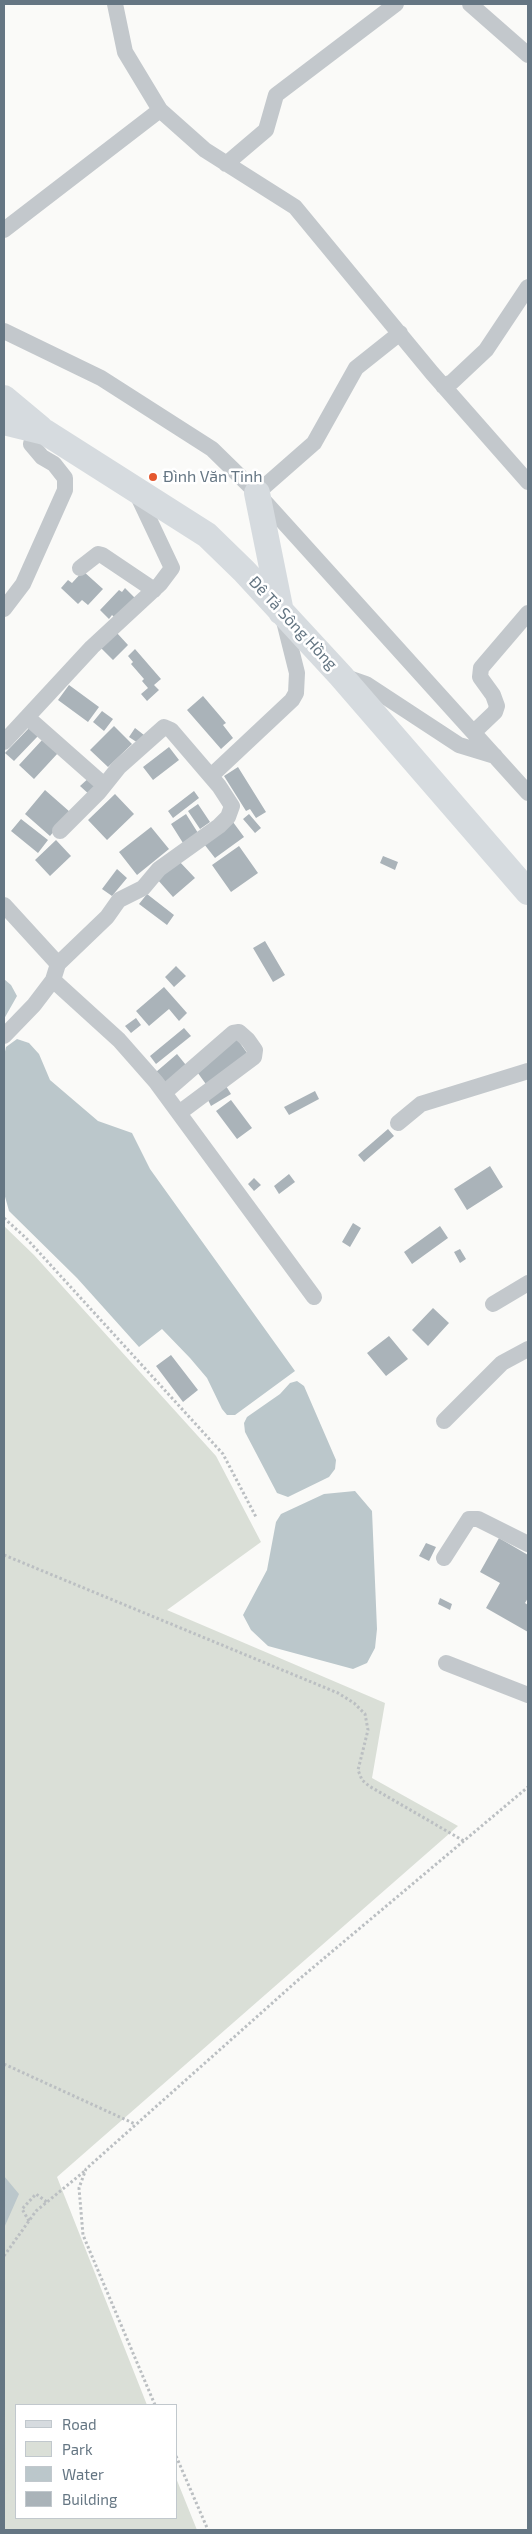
<!DOCTYPE html>
<meta charset="utf-8">
<style>
body{margin:0}
#map{position:relative;width:532px;height:2534px;overflow:hidden;background:#fafaf8;font-family:"Exo 2",sans-serif}
canvas{display:block}
.frame{position:absolute;inset:0;border:5px solid #657683;pointer-events:none}
.legend{position:absolute;left:15px;top:2404px;width:162px;height:115px;box-sizing:border-box;background:#fff;border:1px solid #c1c8cd;margin:0;padding:6px 9px;list-style:none;font-size:15px;color:#657683}
.legend li{display:flex;align-items:center;gap:10px;height:25px}
.legend b{width:25px;border:1px solid #c1c8cd}
</style>
<div id="map">
<canvas width="532" height="2534"></canvas>
<div class="frame"></div>
<ul class="legend">
<li><b style="height:6px;background:#d6dbdf"></b>Road</li>
<li><b style="height:14px;background:#dadfd7"></b>Park</li>
<li><b style="height:14px;background:#bbc7cb"></b>Water</li>
<li><b style="height:14px;background:#aab3b9"></b>Building</li>
</ul>
</div>
<script>
const context = document.querySelector('canvas').getContext('2d');
context.lineJoin = 'round';
function fill(path, color) { context.fillStyle = color; context.fill(path, 'evenodd'); }
const shape = rows => new Path2D(rows.map(r => 'M' + r).join(''));
function trace(path, color, width, dash) { context.strokeStyle = color; context.lineWidth = width; context.lineCap = dash ? 'butt' : 'round'; context.setLineDash(dash || []); context.stroke(path); }
function write(font, color, halo, rows, align = 'center') {
  context.font = font + ' "Exo 2",sans-serif'; context.lineWidth = 5; context.setLineDash([]); context.textBaseline = 'middle'; context.strokeStyle = halo; context.fillStyle = color; for (const [text, x, y, turn = 0] of rows) {
    context.save(); context.translate(x, y); context.rotate((+turn || 0) * Math.PI / 180); context.textAlign = isNaN(turn) ? turn : align; if (halo) context.strokeText(text, 0, 0); context.fillText(text, 0, 0); context.restore();
  }
}
const green = shape([
 [4,1226,34,1255,216,1456,261,1542,167,1610,385,1703,372,1778,458,1826,57,2177,147,2405,16,2405,16,2518,176,2518,176,2478,197,2530,4,2530]
]);
const water = shape([
 [4,979,11,985,17,996,4,1019],
 [17,1039,29,1043,39,1054,50,1080,98,1121,132,1133,150,1169,295,1371,235,1415,227,1415,222,1409,207,1378,190,1358,162,1329,139,1347,77,1278,9,1211,4,1193,4,1056,6,1047],
 [297,1381,304,1386,336,1460,335,1469,329,1477,288,1497,277,1493,245,1432,244,1423,247,1417,280,1394,290,1383],
 [355,1491,372,1511,377,1629,375,1648,367,1663,353,1669,268,1646,251,1630,243,1615,267,1570,276,1522,281,1514,324,1494],
 [4,2176,19,2194,4,2228]
]);
const building = shape([
 [83,571,103,589,88,605,82,600,78,604,61,588,68,580,72,583],
 [125,588,137,600,117,620,112,615,109,619,100,610,119,590,122,592],
 [117,633,128,645,113,660,98,645],
 [135,649,161,679,154,685,159,690,147,701,141,694,148,688,142,681,144,679,131,664,133,662,128,656],
 [69,685,99,707,88,722,58,700],
 [203,696,226,723,223,725,233,738,221,749,187,710],
 [102,711,113,719,104,731,93,722],
 [114,726,132,744,108,767,90,750],
 [29,728,38,736,14,761,5,753],
 [135,728,144,735,138,743,129,737],
 [43,739,58,753,34,779,19,765],
 [169,747,179,760,153,780,143,767],
 [238,767,266,812,256,818,250,809,246,811,224,776],
 [91,776,101,786,91,796,80,786],
 [45,790,70,812,50,836,25,814],
 [194,791,199,798,173,818,168,811],
 [115,794,134,814,107,840,88,820],
 [198,804,210,822,200,829,188,811],
 [186,814,198,833,183,843,171,824],
 [249,814,261,828,255,833,243,819],
 [21,819,48,840,38,853,11,831],
 [233,822,244,837,215,858,204,844],
 [151,827,169,849,137,875,119,852],
 [56,840,71,856,50,876,35,860],
 [239,846,258,873,231,892,212,865],
 [383,856,398,862,395,870,380,863],
 [178,860,195,878,173,897,157,879],
 [117,869,127,878,112,896,102,889],
 [147,894,174,915,167,925,139,904],
 [265,941,285,975,273,982,253,948],
 [176,966,186,976,174,987,165,977],
 [164,987,187,1013,179,1021,169,1009,149,1026,136,1011],
 [136,1018,141,1025,131,1033,125,1026],
 [184,1028,191,1036,156,1064,150,1056],
 [237,1039,250,1057,208,1087,195,1069],
 [177,1054,190,1070,168,1088,156,1072],
 [226,1086,231,1094,211,1106,207,1098],
 [315,1091,319,1099,289,1115,284,1107],
 [231,1100,252,1128,237,1139,216,1111],
 [388,1129,394,1136,364,1162,358,1155],
 [490,1166,503,1187,467,1210,454,1189],
 [289,1174,295,1182,279,1194,274,1186],
 [254,1178,261,1185,254,1191,248,1184],
 [353,1223,361,1228,350,1247,342,1242],
 [440,1226,448,1238,412,1264,404,1252],
 [460,1249,466,1259,460,1263,454,1252],
 [433,1308,449,1323,428,1346,412,1330],
 [389,1336,408,1359,386,1376,367,1353],
 [171,1355,198,1390,183,1402,156,1366],
 [499,1538,528,1555,528,1598,525,1603,528,1605,528,1632,486,1608,500,1583,480,1572],
 [426,1543,436,1547,429,1561,419,1556],
 [440,1598,452,1604,450,1610,438,1604]
]);
const path = shape([
 [4,1218,26,1238,223,1454,256,1517],
 [4,1555,338,1693,354,1703,365,1714,368,1730,358,1770,362,1780,369,1786,464,1841],
 [4,2064,135,2124],
 [29,2221,22,2209,36,2194,47,2202],
 [4,2256,36,2211,86,2170],
 [155,2405,83,2235,79,2188,86,2169,297,1981,528,1787],
 [176,2456,208,2530]
]);
const street = shape([
 [115,4,125,52,160,110,205,150,295,207,432,373,528,482],
 [470,4,528,55],
 [226,164,266,130,276,95,396,4],
 [4,230,160,110],
 [4,331,101,378,212,449,257,493,528,793],
 [443,386,452,382,486,350,528,287],
 [257,493,314,443,356,368,400,333],
 [80,568,98,554,102,555,154,590],
 [4,609,23,584,65,490,65,478,54,464,42,457,31,444,33,437,45,432],
 [343,676,366,684,459,745,495,756],
 [27,717,104,785],
 [474,732,495,712,497,706,493,695,480,677,481,668,528,613],
 [4,742,92,647,160,584,172,568,137,494],
 [211,776,292,700,296,693,297,673,283,617],
 [4,905,58,964],
 [53,980,119,1040,156,1082,314,1297],
 [4,1036,34,1005,53,980,58,964,107,917,119,900,143,888,159,869,219,826,228,817,232,806,219,786,171,730,164,727,119,767,99,792,60,831],
 [164,1093,233,1033,239,1032,248,1040,255,1050,254,1057,179,1113],
 [398,1123,421,1104,528,1071],
 [493,1304,528,1283],
 [444,1421,502,1363,528,1349],
 [444,1558,469,1519,478,1519,528,1544],
 [446,1663,528,1695]
]);
const primary = shape([
 [4,398,40,428],
 [4,422,45,432,207,535,244,571,341,676,528,892],
 [257,493,281,612]
]);
const markers = [
 [153,477,5,"#e4572e"]
];
const poiNames = [
 ["Đình Văn Tinh",163,477]
];
const streetNames = [
 ["Đê Tả Sông Hồng",293,623,47]
];
fill(green, '#dadfd7');
fill(water, '#bbc7cb');
fill(building, '#aab3b9');
trace(path, '#bbbfc2', 3, [2.5, 2.5]);
trace(street, '#c3c8cc', 16);
trace(primary, '#d6dbdf', 26);
for (const [x, y, r, color] of markers) { const dot = new Path2D(); dot.arc(x, y, r, 0, 2 * Math.PI); context.fillStyle = color; context.fill(dot); trace(dot, '#fff', 2); }
write('16px', '#657683', '#fff', poiNames, 'left');
write('16px', '#657683', '#fff', streetNames);
</script>
